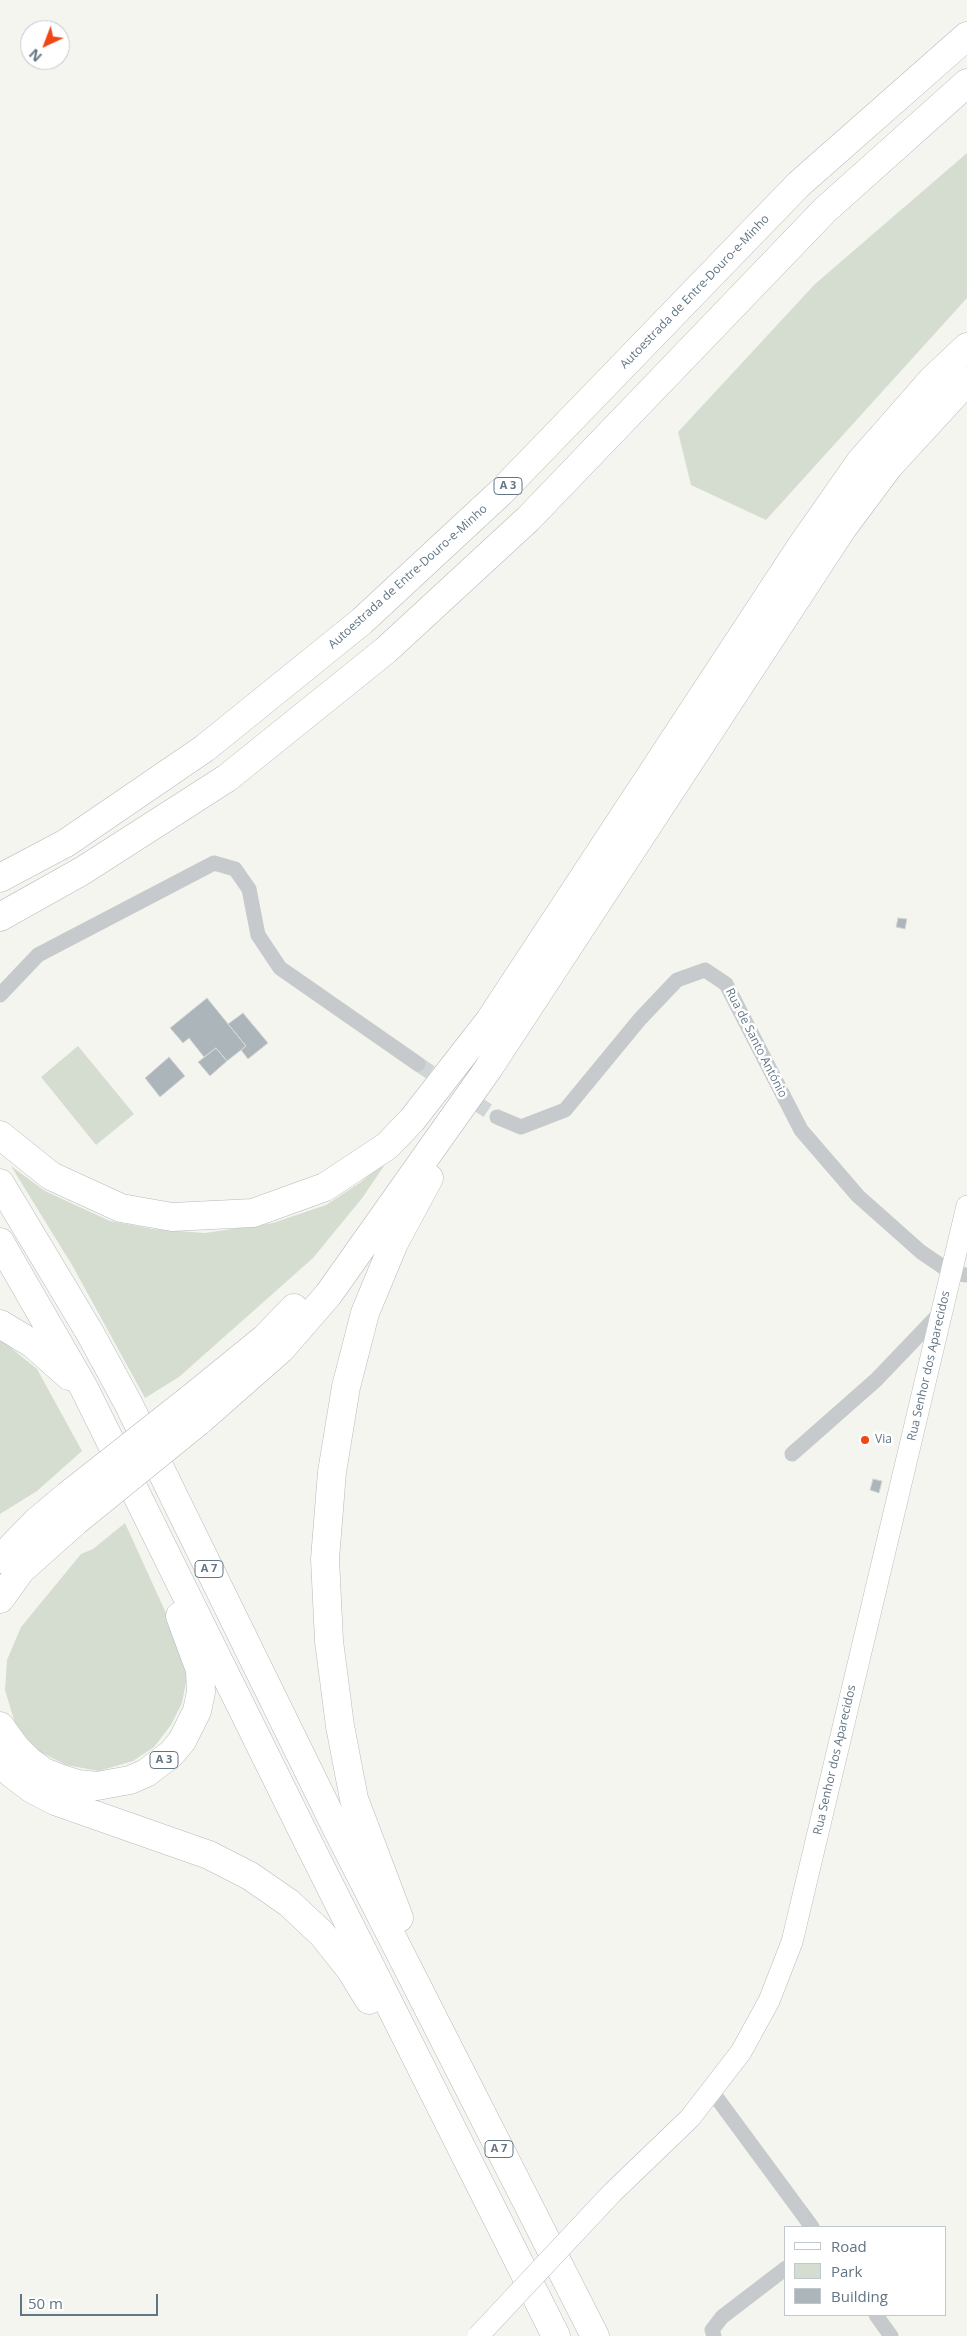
<!DOCTYPE html>
<meta charset="utf-8">
<style>
body{margin:0}
#map{position:relative;width:967px;height:2336px;overflow:hidden;background:#f5f5f0;font-family:"Open Sans",sans-serif}
canvas{display:block}
.legend{position:absolute;left:784px;top:2226px;width:162px;height:90px;box-sizing:border-box;background:#fff;border:1px solid #c0c8ce;margin:0;padding:6px 9px;list-style:none;font-size:15px;color:#617584}
.legend li{display:flex;align-items:center;gap:10px;height:25px}
.legend b{width:25px;border:1px solid #c0c8ce}
.north{position:absolute;left:20px;top:20px;width:50px;height:50px;box-sizing:border-box;background:#fff;border:1px solid #c0c8ce;border-radius:50%;rotate:223deg;font-size:14px;font-weight:700;line-height:20px;text-align:center;color:#617584}
.north::after{content:'';display:block;margin:auto;width:18px;height:22px;background:#f14514;clip-path:polygon(50% 0,100% 100%,50% 72%,0 100%)}
.scale{position:absolute;left:20px;top:2294px;width:138px;height:22px;box-sizing:border-box;border:2px solid #617584;border-top:0;padding-left:6px;font-size:15px;line-height:18px;white-space:nowrap;color:#617584;-webkit-text-stroke:4px #fff;paint-order:stroke}
</style>
<div id="map">
<canvas width="967" height="2336"></canvas>
<ul class="legend">
<li><b style="height:6px;background:#fff"></b>Road</li>
<li><b style="height:14px;background:#d5ddd1"></b>Park</li>
<li><b style="height:14px;background:#acb5b9"></b>Building</li>
</ul>
<div class="north">N</div>
<div class="scale">50 m</div>
</div>
<script>
const context = document.querySelector('canvas').getContext('2d');
context.lineJoin = 'round';
function fill(path, color) { context.fillStyle = color; context.fill(path, 'evenodd'); }
const shape = rows => new Path2D(rows.map(r => 'M' + r).join(''));
function trace(path, color, width, dash) { context.strokeStyle = color; context.lineWidth = width; context.lineCap = dash ? 'butt' : 'round'; context.setLineDash(dash || []); context.stroke(path); }
function write(font, color, halo, rows, align = 'center') {
  context.font = font + ' "Open Sans",sans-serif'; context.lineWidth = 5; context.setLineDash([]); context.textBaseline = 'middle'; context.strokeStyle = halo; context.fillStyle = color; for (const [text, x, y, turn = 0] of rows) {
    context.save(); context.translate(x, y); context.rotate((+turn || 0) * Math.PI / 180); context.textAlign = isNaN(turn) ? turn : align; if (halo) context.strokeText(text, 0, 0); context.fillText(text, 0, 0); context.restore();
  }
}
const green = shape([
 [967,153,967,298,766,520,691,485,678,432,815,284],
 [78,1046,134,1114,96,1145,41,1077],
 [392,1154,363,1197,313,1258,179,1377,145,1398,72,1265,11,1166,45,1191,110,1221,153,1229,205,1233,273,1223,326,1205,361,1182],
 [0,1339,37,1369,82,1451,37,1491,0,1514],
 [125,1523,181,1646,187,1677,182,1703,171,1725,154,1747,133,1761,99,1771,66,1765,35,1749,15,1723,5,1690,7,1660,21,1627,81,1554,93,1549]
]);
const building = shape([
 [898,918,907,919,905,929,896,927,898,918],
 [207,998,246,1046,227,1061,216,1048,204,1057,189,1038,183,1043,170,1028,207,998],
 [243,1013,268,1043,248,1059,241,1050,246,1046,228,1024,243,1013],
 [216,1048,227,1061,210,1076,198,1062,216,1048],
 [169,1057,185,1076,160,1097,145,1078,169,1057],
 [873,1479,882,1481,879,1493,870,1490,873,1479]
]);
const streetTunnel = shape([
 [418,1064,497,1117]
]);
const street = shape([
 [0,995,38,955,214,863,235,869,249,889,258,935,280,968,418,1064],
 [497,1117,521,1127,565,1110,640,1019,677,980,705,970,726,984,801,1130,858,1196,921,1252,952,1273,967,1275],
 [792,1454,876,1380,942,1311],
 [711,2090,812,2227],
 [876,2315,891,2336],
 [714,2336,712,2330,722,2317,786,2268]
]);
const secondary = shape([
 [612,2193,690,2118,741,2052,769,2001,792,1942,967,1206]
]);
const highway = shape([
 [0,878,66,843,205,748,362,621,501,492,799,184,967,36],
 [0,917,82,871,227,778,386,650,528,519,825,210,967,83],
 [0,1135,51,1176,121,1208,172,1217,253,1213,325,1187,387,1146,412,1120,490,1020,802,545,860,462,932,380,967,347],
 [0,1183,90,1333,128,1403,336,1827,595,2336],
 [0,1242,84,1388,309,1844,556,2336],
 [0,1324,33,1344,69,1376],
 [190,1399,265,1338,294,1308],
 [198,1422,281,1349,328,1295,488,1069,842,529,889,466,967,381],
 [0,1559,36,1522,67,1496],
 [0,1599,21,1570,76,1521],
 [0,1726,15,1747,29,1761,44,1772,59,1778,78,1784,97,1786,130,1780,146,1773,171,1754,182,1741,197,1711,201,1692,200,1670,180,1616],
 [0,1761,11,1773,32,1789,55,1801,209,1855,250,1876,289,1903,322,1934,350,1969,369,2000],
 [399,1918,354,1799,340,1726,329,1641,325,1559,332,1472,346,1387,365,1313,394,1243,429,1178]
]);
const secondaryBridge = shape([
 [478,2336,612,2193]
]);
const highwayBridge = shape([
 [67,1496,190,1399],
 [76,1521,198,1422]
]);
const markers = [
 [865,1440,5,"#f14514"]
];
const shields = [
 [508,486,28],
 [209,1569,28],
 [164,1760,28],
 [499,2149,28]
];
const shieldNames = [
 ["A 3",508,486],
 ["A 7",209,1569],
 ["A 3",164,1760],
 ["A 7",499,2149]
];
const streetNames = [
 ["Autoestrada de Entre-Douro-e-Minho",695,292,-46],
 ["Autoestrada de Entre-Douro-e-Minho",408,577,-42],
 ["Rua de Santo António",756,1043,63],
 ["Rua Senhor dos Aparecidos",929,1366,-77],
 ["Rua Senhor dos Aparecidos",835,1760,-77]
];
const poiNames = [
 ["Via",875,1440]
];
fill(green, '#d5ddd1');
fill(building, '#acb5b9');
trace(building, '#d6d6d3', 1);
trace(streetTunnel, '#d0d5d5', 15, [15, 8]);
trace(secondary, '#b6bcc0', 22);
trace(highway, '#b6babd', 29);
trace(street, '#c7cacd', 15);
trace(secondary, '#fff', 21);
trace(highway, '#fff', 28);
trace(secondaryBridge, '#b6bcc0', 22, []);
trace(highwayBridge, '#b6babd', 29, []);
trace(secondaryBridge, '#fff', 21);
trace(highwayBridge, '#fff', 28);
for (const [x, y, r, color] of markers) { const dot = new Path2D(); dot.arc(x, y, r, 0, 2 * Math.PI); context.fillStyle = color; context.fill(dot); trace(dot, '#fff', 2); }
for (const [x, y, w] of shields) { const box = new Path2D(); box.roundRect(x - w / 2, y - 8.5, w, 17, 4); context.fillStyle = '#fff'; context.fill(box); trace(box, '#617584', 1); }
write('bold 11px', '#617584', null, shieldNames);
write('12px', '#617584', '#fff', streetNames);
write('12px', '#617584', '#fff', poiNames, 'left');
</script>
